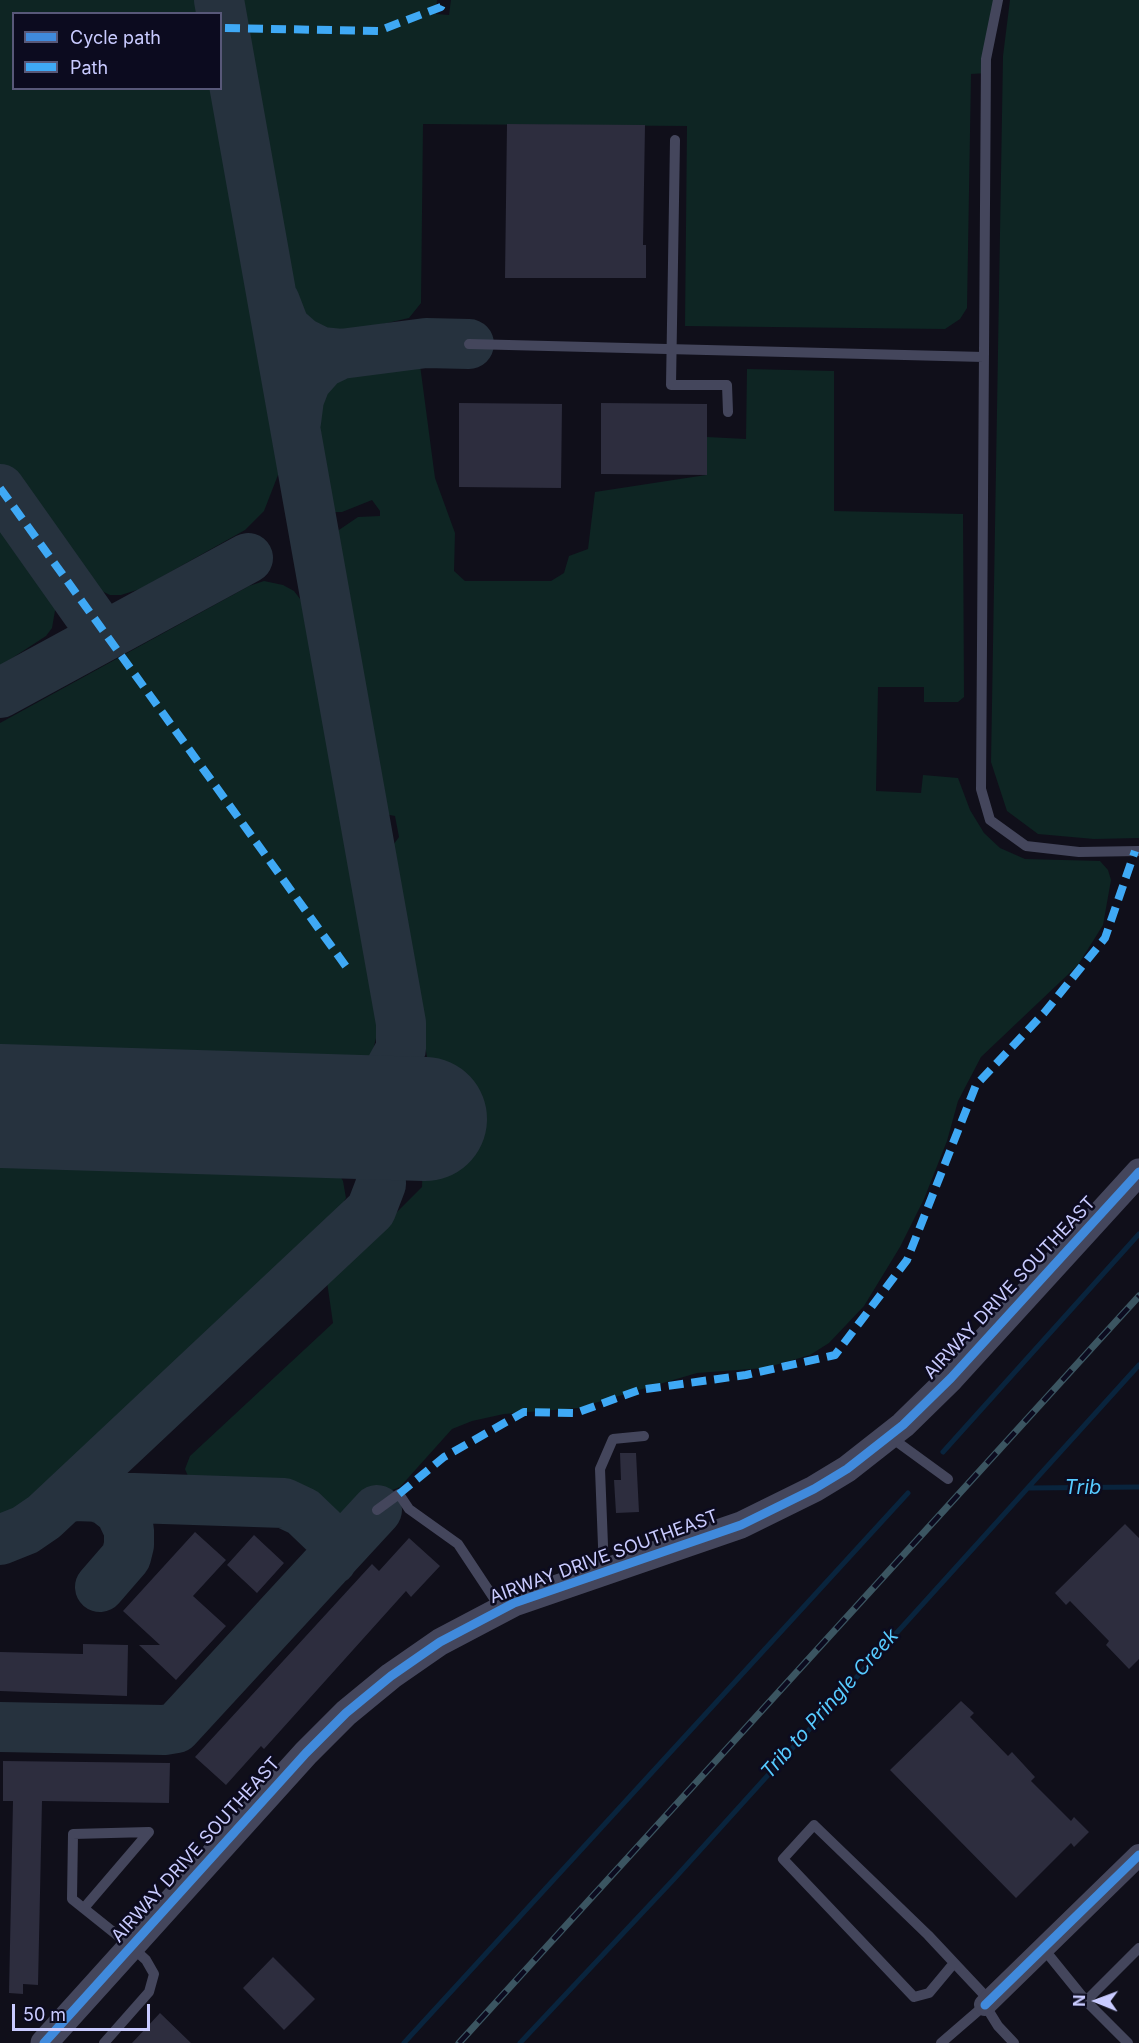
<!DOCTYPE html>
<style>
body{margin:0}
#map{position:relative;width:1139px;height:2043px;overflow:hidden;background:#100f1a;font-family:Inter,sans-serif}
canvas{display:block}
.legend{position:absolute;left:12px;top:12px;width:210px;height:78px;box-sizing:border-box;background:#0c0b1f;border:2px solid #585879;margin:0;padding:8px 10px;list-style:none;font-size:18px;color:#c9cbff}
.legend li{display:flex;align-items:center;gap:12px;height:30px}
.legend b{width:30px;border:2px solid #585879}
.north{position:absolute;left:1067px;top:1971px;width:60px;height:60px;-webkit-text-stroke:4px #0c0b1f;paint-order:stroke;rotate:271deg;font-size:16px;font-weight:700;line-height:24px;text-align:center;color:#c9cbff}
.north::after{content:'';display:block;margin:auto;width:21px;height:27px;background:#c9cbff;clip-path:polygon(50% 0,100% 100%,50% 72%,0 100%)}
.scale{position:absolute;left:12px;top:2004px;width:138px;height:27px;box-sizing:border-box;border:3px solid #c9cbff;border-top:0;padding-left:8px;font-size:18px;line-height:21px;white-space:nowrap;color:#c9cbff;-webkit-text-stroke:4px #0c0b1f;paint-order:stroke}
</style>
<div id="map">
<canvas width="1139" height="2043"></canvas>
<ul class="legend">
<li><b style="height:8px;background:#408adc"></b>Cycle path</li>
<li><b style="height:8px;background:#3fa9f5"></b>Path</li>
</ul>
<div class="north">N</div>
<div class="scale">50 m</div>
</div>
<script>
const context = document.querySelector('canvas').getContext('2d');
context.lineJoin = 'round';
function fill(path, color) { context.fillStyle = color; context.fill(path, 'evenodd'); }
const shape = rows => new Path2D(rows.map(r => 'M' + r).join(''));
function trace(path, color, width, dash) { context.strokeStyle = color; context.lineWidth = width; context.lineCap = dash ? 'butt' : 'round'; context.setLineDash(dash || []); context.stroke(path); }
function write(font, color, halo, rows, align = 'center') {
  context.font = font + ' Inter,sans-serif'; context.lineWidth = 5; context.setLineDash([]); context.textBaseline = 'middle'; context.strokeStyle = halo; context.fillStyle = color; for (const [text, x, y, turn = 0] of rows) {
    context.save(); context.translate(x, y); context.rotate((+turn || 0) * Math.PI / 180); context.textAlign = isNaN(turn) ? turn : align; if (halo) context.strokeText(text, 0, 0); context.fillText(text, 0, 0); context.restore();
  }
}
const green = shape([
 [0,0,199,0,201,13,14,14,14,88,215,89,278,449,278,475,264,511,245,530,140,589,121,595,110,595,89,585,0,465],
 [242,0,437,0,436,14,449,15,451,0,994,0,988,73,971,74,967,308,960,319,945,329,685,326,687,126,423,124,421,303,409,318,383,324,343,332,328,333,315,327,298,310,293,294],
 [1010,0,1139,0,1139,838,1094,839,1038,834,1007,811,991,762,1003,56],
 [420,365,435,478,455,533,454,571,465,581,551,581,564,573,569,556,588,549,595,492,706,475,707,437,746,439,747,369,834,371,834,511,963,514,964,697,958,702,924,702,924,687,878,687,876,791,921,793,923,775,958,778,970,810,984,833,1000,848,1025,859,1100,861,1108,870,1111,880,1103,925,1078,965,981,1057,958,1101,947,1141,924,1199,900,1247,864,1306,829,1343,810,1355,765,1368,697,1373,578,1408,504,1414,472,1421,452,1429,400,1487,372,1498,360,1512,340,1524,329,1523,316,1509,288,1493,200,1490,190,1481,185,1469,190,1456,333,1323,327,1282,422,1187,427,1057,391,848,399,837,395,816,385,814,336,532,358,517,380,516,380,511,372,500,342,512,332,512,315,416,323,391,339,377,392,367],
 [0,516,49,584,56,605,52,628,46,636,0,666],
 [264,581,283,585,294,591,307,608,376,1007,377,1034,372,1055,357,1068,334,1073,0,1063,0,723,249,586],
 [0,1148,312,1158,328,1162,335,1168,343,1181,346,1198,335,1215,38,1493,0,1519]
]);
const stream = shape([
 [943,1452,1139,1234],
 [1028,1488,1139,1487],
 [404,2043,908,1493],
 [520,2043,674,1879,1139,1365]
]);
const taxiway = shape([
 [275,302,285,328,301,342,321,352,341,354,322,363,306,381,299,399,296,422],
 [341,354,426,343,469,344],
 [0,489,104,636],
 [0,693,248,558],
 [92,1496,106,1500,120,1511,129,1530,129,1545,126,1557,100,1587],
 [64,1499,74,1496,284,1503,303,1512,328,1536,333,1546,332,1560],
 [0,1540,25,1530,44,1517,371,1210,381,1184,380,1157,374,1147,339,1116,359,1102,385,1078,401,1049,401,1023,219,0],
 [0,1727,164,1730,176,1728,377,1510]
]);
const runway = shape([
 [0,1106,425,1119]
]);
const building = shape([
 [507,124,645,125,643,245,646,245,646,278,505,278],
 [459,403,562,404,561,488,459,487],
 [601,403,707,404,707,475,601,474],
 [620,1453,636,1453,639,1512,616,1513,614,1480,621,1480],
 [1125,1524,1139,1538,1139,1659,1129,1669,1106,1645,1109,1641,1070,1601,1066,1605,1055,1593],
 [195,1532,226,1560,193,1596,226,1626,176,1680,139,1645,160,1645,123,1611],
 [254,1535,284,1563,257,1593,227,1565],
 [409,1538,440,1566,411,1597,406,1591,264,1749,261,1746,226,1785,195,1757,372,1564,379,1571],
 [83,1644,128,1645,127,1696,0,1691,0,1652,83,1654],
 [961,1701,974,1713,970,1717,1008,1756,1012,1752,1035,1777,1031,1781,1071,1821,1074,1817,1089,1832,1074,1847,1071,1843,1016,1898,890,1770],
 [3,1761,170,1763,169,1803,42,1801,38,1985,23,1984,23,1994,9,1993,13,1801,3,1801],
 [273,1957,315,1999,284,2030,243,1988],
 [160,2013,191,2043,132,2043]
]);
const service = shape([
 [998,0,986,59,981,789,990,820,1026,846,1079,852,1139,851],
 [675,140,671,385,727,385,728,412],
 [469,344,984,357],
 [889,1436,948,1479],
 [377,1510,399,1494,409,1509,458,1544,501,1609],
 [604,1571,600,1469,613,1439,644,1436],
 [84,1908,149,1832,73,1834,72,1899,132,1947,146,1960,154,1974,149,1992,104,2043],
 [1043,1948,1086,2001,1139,1948],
 [954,1963,929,1993,914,1997,783,1859,814,1825,928,1935,989,2000],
 [1086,2001,1128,2043],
 [941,2043,985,2005,998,2026,1014,2043]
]);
const minor = shape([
 [985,2005,1139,1855]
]);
const tertiary = shape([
 [44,2043,306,1753,346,1713,391,1676,440,1642,514,1603,741,1525,814,1489,847,1469,903,1425,951,1378,1139,1172]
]);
const rail = shape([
 [459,2043,1139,1296]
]);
const quiet = shape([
 [225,28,378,31,441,7,444,0],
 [0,488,350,972],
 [399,1494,444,1457,524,1412,576,1413,639,1390,746,1375,835,1355,907,1260,976,1085,1044,1013,1105,938,1135,851]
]);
const cycleway = shape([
 [985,2005,1139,1855],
 [44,2043,306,1753,346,1713,391,1676,440,1642,514,1603,741,1525,814,1489,847,1469,903,1425,951,1378,1139,1172]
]);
const streetNames = [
 ["AIRWAY DRIVE SOUTHEAST",1010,1288,-47],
 ["AIRWAY DRIVE SOUTHEAST",604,1557,-20],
 ["AIRWAY DRIVE SOUTHEAST",196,1850,-48]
];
const waterNames = [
 ["Trib",1083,1488],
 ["Trib to Pringle Creek",830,1704,-48]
];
fill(green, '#0e2523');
trace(stream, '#09243d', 5);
trace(taxiway, '#26323e', 50);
trace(runway, '#26323e', 124);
fill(building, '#2d2d3e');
trace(service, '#44465c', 10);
trace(minor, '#44465c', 22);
trace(tertiary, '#44465c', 27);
trace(rail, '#3b5561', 7);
trace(rail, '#0c0b1f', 4.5, [14]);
trace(quiet, '#3fa9f5', 8, [15, 8]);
trace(cycleway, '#408adc', 9);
write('18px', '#c9cbff', '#0c0b1f', streetNames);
write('italic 20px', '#57cbff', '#0c0b1f', waterNames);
</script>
